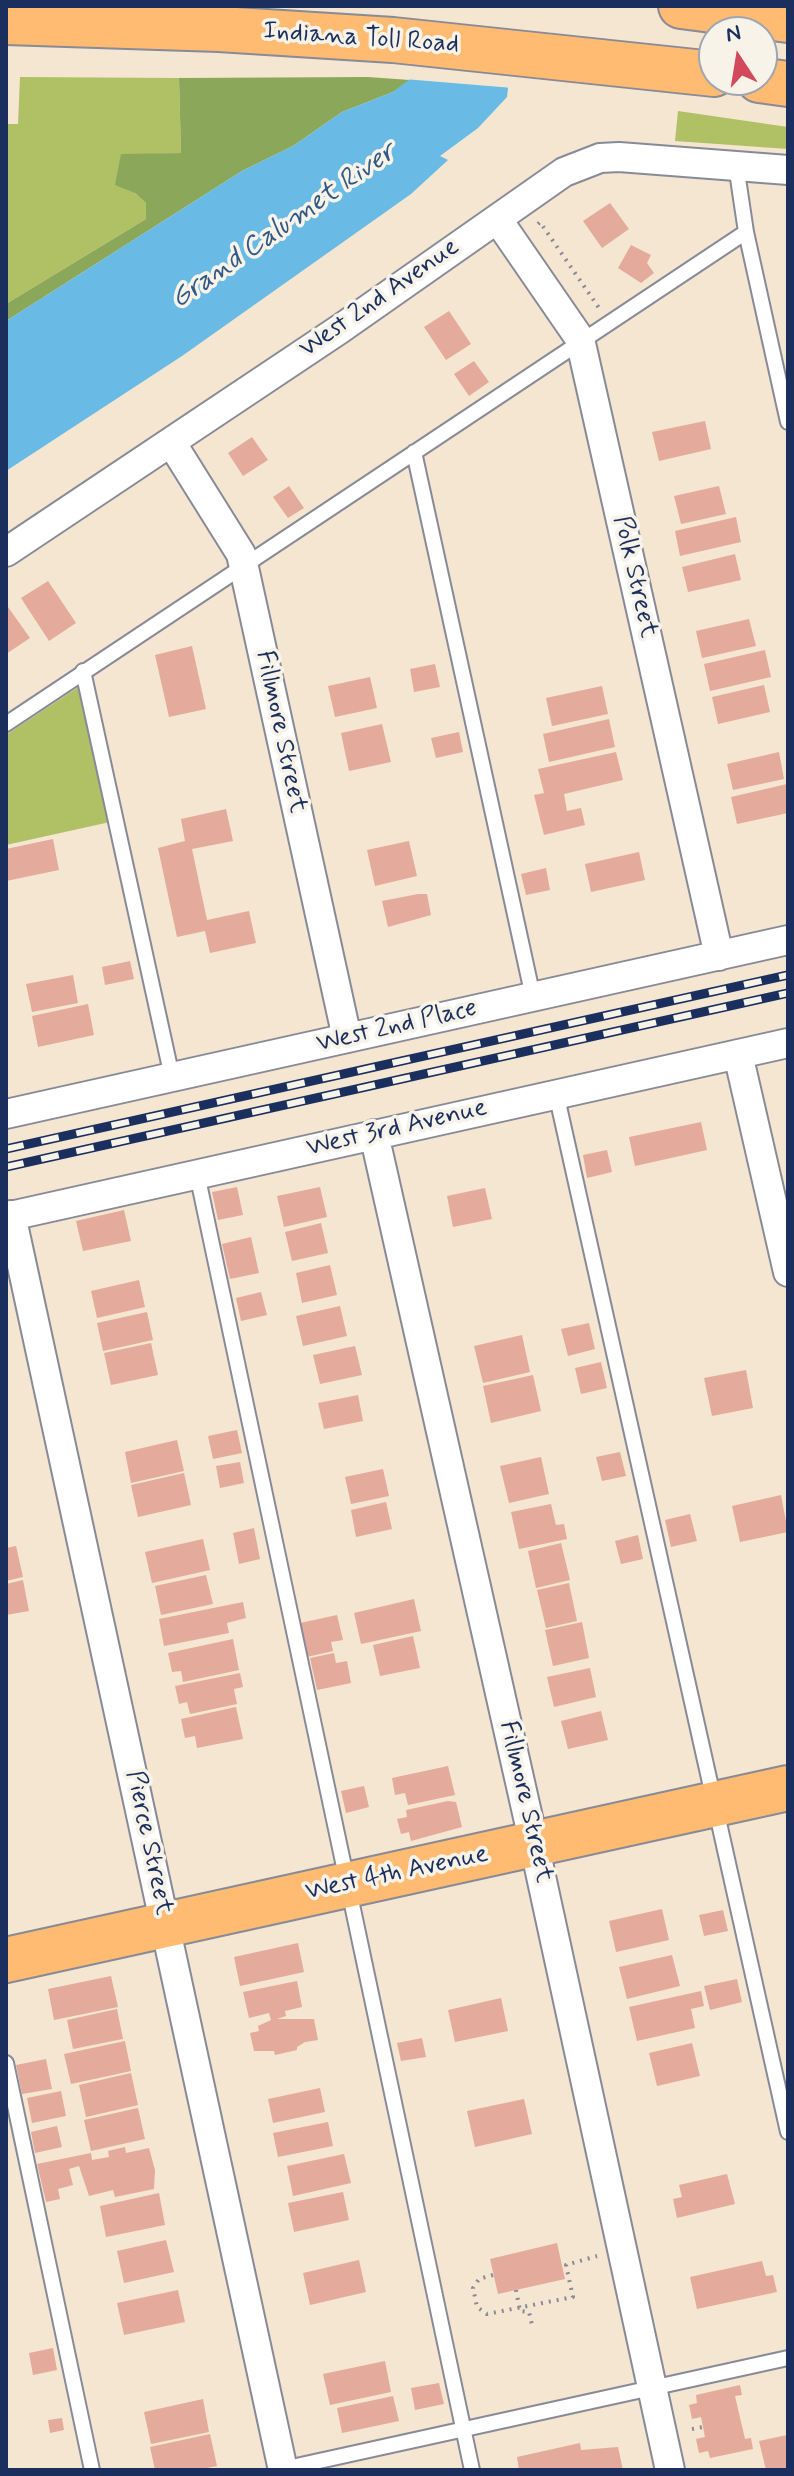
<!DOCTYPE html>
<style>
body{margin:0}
#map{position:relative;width:794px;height:2476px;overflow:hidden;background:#f4e6d0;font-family:Mynerve,sans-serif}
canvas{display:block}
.frame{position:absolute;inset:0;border:8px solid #1b2f5e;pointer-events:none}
.north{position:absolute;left:698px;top:16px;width:80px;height:80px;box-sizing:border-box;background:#f7f3e8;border:2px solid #9fa5b1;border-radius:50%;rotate:348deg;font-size:22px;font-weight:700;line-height:32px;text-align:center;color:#1b2f5e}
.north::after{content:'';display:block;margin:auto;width:28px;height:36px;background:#d1495b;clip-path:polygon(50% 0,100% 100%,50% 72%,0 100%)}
</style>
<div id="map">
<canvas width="794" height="2476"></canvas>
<div class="frame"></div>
<div class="north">N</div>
</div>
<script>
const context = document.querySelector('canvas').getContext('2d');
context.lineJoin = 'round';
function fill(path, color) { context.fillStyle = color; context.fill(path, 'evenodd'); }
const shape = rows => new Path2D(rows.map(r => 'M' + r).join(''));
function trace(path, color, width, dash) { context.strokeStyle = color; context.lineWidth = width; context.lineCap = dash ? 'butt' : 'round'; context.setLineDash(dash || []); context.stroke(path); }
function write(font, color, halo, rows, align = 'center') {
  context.font = font + ' Mynerve,sans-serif'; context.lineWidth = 7; context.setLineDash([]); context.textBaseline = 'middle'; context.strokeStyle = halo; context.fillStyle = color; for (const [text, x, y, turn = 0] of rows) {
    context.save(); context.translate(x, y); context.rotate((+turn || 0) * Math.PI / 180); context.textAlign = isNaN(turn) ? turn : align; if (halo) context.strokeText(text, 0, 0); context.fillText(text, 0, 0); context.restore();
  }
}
const green = shape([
 [20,77,179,78,181,153,121,155,135,193,146,203,146,219,6,304,6,124,18,124],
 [678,111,788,127,788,149,675,141],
 [80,686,110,822,6,845,6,735]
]);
const forest = shape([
 [368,77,410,80,393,92,342,112,293,146,242,171,6,321,6,304,146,219,146,203,135,193,115,185,121,154,181,153,179,78]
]);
const water = shape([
 [476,6,508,88,507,97,478,128,440,156,448,160,411,194,182,356,6,471,6,321,242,171,293,146,342,112,393,92,410,79]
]);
const pier = shape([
 [471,6,578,6,513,88,404,79]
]);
const building = shape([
 [610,203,629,229,602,248,583,221],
 [631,245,651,255,647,263,654,273,641,283,618,268],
 [449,311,471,344,446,360,424,327],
 [474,361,489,382,469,396,454,374],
 [705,421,711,449,659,461,652,432],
 [252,437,268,460,243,476,228,453],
 [289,486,304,508,288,518,273,497],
 [719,486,726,514,681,524,674,496],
 [736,517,741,542,680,556,675,531],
 [735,554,741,580,688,592,682,567],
 [48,581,76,623,49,641,21,598],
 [8,607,30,638,6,654,6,608],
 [749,619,756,646,702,658,696,631],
 [192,646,206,709,169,717,155,655],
 [765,650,771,677,710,691,704,664],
 [435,664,440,687,414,692,410,669],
 [370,677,377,708,335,717,328,686],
 [764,685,770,712,718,724,712,697],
 [602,686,608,714,552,726,546,698],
 [609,719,615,747,549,762,543,734],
 [382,724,391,762,349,771,341,733],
 [459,732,463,752,436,758,431,738],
 [616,752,623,780,564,794,567,811,581,808,585,825,544,835,534,795,544,793,538,769],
 [779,752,784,779,733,790,727,764],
 [787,784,788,813,737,824,731,797],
 [226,809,233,841,192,849,207,920,249,911,256,943,210,953,205,931,177,937,158,848,185,841,181,819],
 [53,839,59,870,6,881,6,849],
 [409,841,417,876,375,886,367,850],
 [639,852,645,880,591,892,585,864],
 [546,868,550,890,526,895,521,874],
 [418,894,427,894,431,915,388,927,382,901],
 [130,961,134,979,105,985,102,967],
 [73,975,78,1003,32,1012,26,984],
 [88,1004,94,1035,38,1047,32,1016],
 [701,1122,707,1150,635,1166,629,1137],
 [607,1150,612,1172,587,1178,583,1155],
 [237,1187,243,1215,218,1220,212,1192],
 [320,1187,327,1217,284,1227,277,1196],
 [485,1188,492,1219,453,1227,447,1196],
 [124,1210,131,1241,83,1251,76,1221],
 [321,1223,328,1253,292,1261,285,1232],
 [251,1237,259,1273,230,1279,222,1244],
 [330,1265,337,1295,302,1303,296,1273],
 [139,1280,145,1307,97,1318,91,1291],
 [261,1292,267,1315,241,1321,236,1298],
 [340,1306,347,1336,303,1346,296,1316],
 [147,1312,153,1340,103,1351,97,1323],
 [589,1323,595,1349,568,1356,561,1329],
 [522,1335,530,1372,483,1383,474,1346],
 [151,1343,158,1375,111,1385,104,1353],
 [355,1346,362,1375,320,1384,313,1355],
 [601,1362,607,1388,581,1394,575,1368],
 [746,1370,753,1408,712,1416,704,1378],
 [533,1375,541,1411,491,1423,483,1386],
 [358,1395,363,1421,324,1429,318,1403],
 [237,1430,242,1453,213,1459,208,1436],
 [177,1440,184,1471,131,1483,125,1452],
 [620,1452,626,1476,602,1481,596,1457],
 [541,1457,549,1494,509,1503,500,1466],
 [240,1462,244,1483,220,1488,216,1466],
 [383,1469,389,1496,351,1504,345,1477],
 [184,1473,191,1505,138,1517,131,1485],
 [781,1495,788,1532,740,1542,732,1506],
 [386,1502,392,1529,356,1537,351,1510],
 [551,1504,556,1525,564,1524,567,1539,519,1549,511,1512],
 [690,1514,697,1541,671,1547,665,1520],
 [254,1528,260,1559,239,1564,233,1533],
 [638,1535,643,1559,621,1564,615,1541],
 [203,1539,210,1570,152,1583,145,1552],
 [561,1543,570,1580,536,1588,528,1551],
 [16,1546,23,1577,6,1581,6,1548],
 [206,1575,213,1604,161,1615,155,1586],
 [23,1580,29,1611,6,1615,6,1584],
 [569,1583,577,1621,546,1628,537,1590],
 [414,1599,421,1631,361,1644,354,1613],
 [243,1602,246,1618,227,1623,229,1633,164,1646,159,1619],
 [337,1615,343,1640,331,1642,333,1651,307,1657,300,1623],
 [582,1622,589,1658,553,1666,545,1630],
 [413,1636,420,1668,380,1676,373,1645],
 [233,1639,239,1670,183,1682,181,1671,172,1672,168,1653],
 [334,1653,336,1663,347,1661,351,1683,317,1690,310,1658],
 [590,1668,596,1697,554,1707,547,1677],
 [240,1673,243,1687,234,1689,237,1704,190,1714,187,1702,179,1704,175,1686],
 [236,1707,243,1739,197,1748,195,1736,185,1738,181,1719],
 [601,1711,608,1740,568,1749,561,1721],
 [448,1766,455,1795,408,1805,405,1793,395,1795,392,1778],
 [364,1786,369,1807,346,1813,341,1791],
 [448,1801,456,1802,462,1827,411,1841,409,1832,401,1834,397,1819,407,1817,406,1810],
 [662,1909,669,1940,616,1952,609,1921],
 [723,1910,728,1931,704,1936,699,1915],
 [298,1943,304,1972,240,1986,234,1957],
 [672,1955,680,1986,627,1999,619,1967],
 [111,1976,118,2007,54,2020,48,1989],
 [737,1979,742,2002,710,2010,704,1986],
 [297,1981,302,2007,285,2011,286,2016,277,2019,314,2019,318,2040,305,2042,297,2047,297,2050,275,2055,274,2051,254,2051,250,2033,259,2031,258,2026,271,2020,269,2013,249,2018,243,1992],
 [701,1991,704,2006,691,2009,695,2028,637,2041,629,2007],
 [501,1998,508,2031,455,2042,448,2010],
 [117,2009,123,2039,73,2049,67,2020],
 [422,2038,426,2057,401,2061,397,2043],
 [125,2041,131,2071,71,2084,64,2054],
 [692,2043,700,2076,657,2086,649,2053],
 [46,2059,52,2089,22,2094,16,2065],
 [131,2073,138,2105,86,2117,79,2085],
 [320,2088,325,2112,273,2123,268,2099],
 [61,2091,66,2116,32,2123,27,2098],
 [524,2099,532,2134,475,2147,467,2111],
 [138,2108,145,2139,91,2151,84,2120],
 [328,2122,333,2146,278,2157,273,2133],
 [57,2126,62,2147,35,2153,31,2132],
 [125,2147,126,2153,149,2148,155,2170,154,2189,115,2197,113,2190,89,2196,79,2166,69,2169,73,2185,58,2189,60,2199,46,2202,37,2164,91,2153,92,2160,109,2157,108,2151],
 [344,2154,351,2183,293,2196,287,2166],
 [727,2174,735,2204,677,2218,673,2199,682,2197,679,2185],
 [343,2192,349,2220,294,2232,288,2203],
 [159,2193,165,2225,106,2237,100,2206],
 [166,2240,174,2272,124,2283,117,2251],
 [557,2243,565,2279,498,2294,490,2259],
 [359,2260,366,2292,310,2305,303,2273],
 [762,2261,766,2276,773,2275,777,2292,697,2309,690,2277],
 [178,2290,185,2322,124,2335,117,2303],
 [53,2348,57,2370,33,2375,29,2353],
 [385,2361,391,2392,330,2405,323,2374],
 [439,2383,444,2404,415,2410,411,2388],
 [740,2385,742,2395,735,2396,745,2439,751,2438,753,2449,710,2458,708,2451,699,2453,696,2439,705,2437,701,2417,692,2419,689,2405,697,2403,696,2395],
 [393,2396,399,2421,342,2433,337,2408],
 [203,2399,209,2432,151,2444,144,2412],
 [62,2418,64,2430,50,2433,48,2420],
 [210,2434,217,2466,196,2470,155,2470,150,2447],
 [787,2435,788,2470,766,2470,759,2441],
 [580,2443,581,2450,618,2447,623,2470,519,2470,517,2457]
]);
const path = shape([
 [538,224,540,222,599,308],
 [493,2275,479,2279,473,2288,477,2307,487,2314,573,2297,566,2265,597,2256],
 [516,2290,520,2311,529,2312,533,2329],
 [692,2429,703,2427]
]);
const lane = shape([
 [746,232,788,422],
 [414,452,533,997],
 [83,671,172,1077],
 [6,724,746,232,736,165],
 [556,1093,788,2132],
 [197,1174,472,2470],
 [6,2063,92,2470],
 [278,2470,788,2358]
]);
const street = shape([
 [498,220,580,339,719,956],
 [171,442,241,554,347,1038],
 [6,552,340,329,564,172,600,158,619,157,788,170],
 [738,1054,788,1272],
 [6,1114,788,940],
 [374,1134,534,1844,670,2470],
 [11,1215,283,2470],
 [6,1217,788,1043]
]);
const primary = shape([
 [6,1960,788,1788]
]);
const highway = shape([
 [681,6,788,20],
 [6,22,219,29,393,40,714,74],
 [759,80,788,84]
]);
const rail = shape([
 [6,1149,788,975],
 [6,1167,788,993]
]);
const streetNames = [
 ["Indiana Toll Road",361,39,4],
 ["West 2nd Avenue",380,299,-35],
 ["Polk Street",634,577,77],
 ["Fillmore Street",280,732,78],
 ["West 2nd Place",397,1027,-13],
 ["West 3rd Avenue",397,1129,-13],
 ["Fillmore Street",525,1802,77],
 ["Pierce Street",148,1843,78],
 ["West 4th Avenue",397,1874,-12]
];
const waterNames = [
 ["Grand Calumet River",284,227,-35]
];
fill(green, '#afc164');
fill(forest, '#8ba75a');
fill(water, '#69bae4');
fill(pier, '#f4e6d0');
fill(building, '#e4aa9c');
trace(lane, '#888a97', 18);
trace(street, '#888a97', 32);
trace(primary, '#888a97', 48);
trace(highway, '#888a97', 48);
trace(path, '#888a97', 4, [2, 6]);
trace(lane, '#fff', 14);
trace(street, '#fff', 28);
trace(primary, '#ffbb71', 44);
trace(highway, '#ffbb71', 44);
trace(rail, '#1b2f5e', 9);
trace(rail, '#f7f3e8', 6, [18]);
write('26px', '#1b2f5e', '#f7f3e8', streetNames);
write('italic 28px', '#325986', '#f7f3e8', waterNames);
</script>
